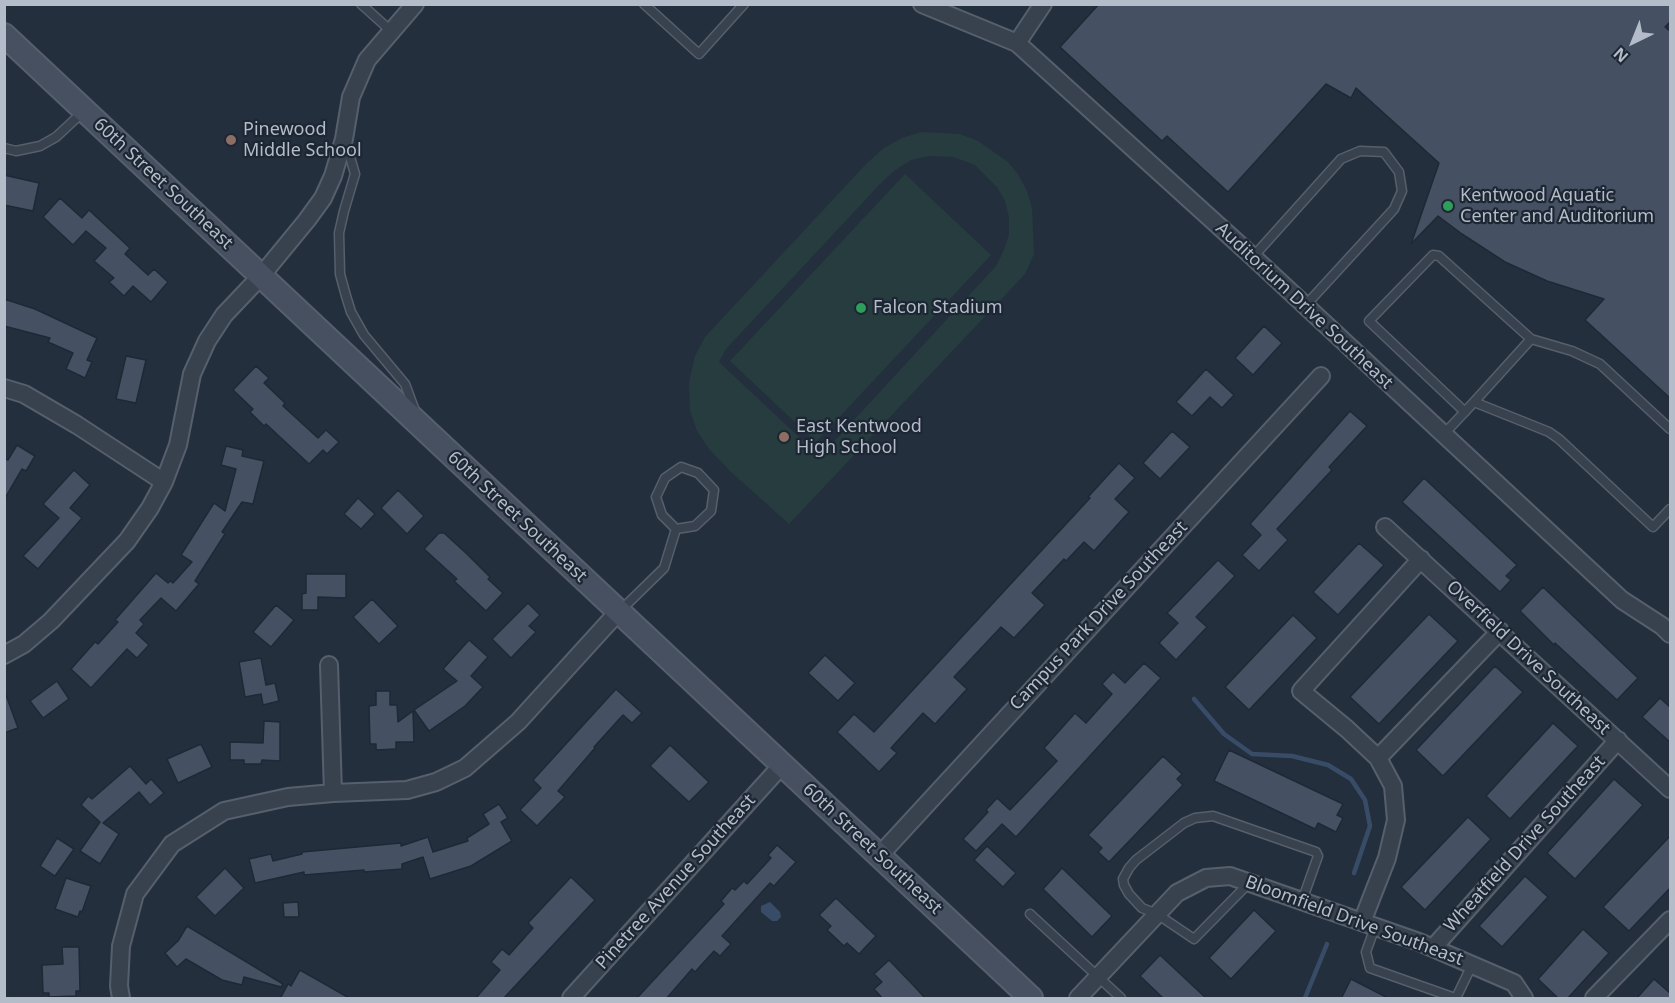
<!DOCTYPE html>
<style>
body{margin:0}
#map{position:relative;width:1675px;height:1003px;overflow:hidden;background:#242f3e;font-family:"Noto Sans",sans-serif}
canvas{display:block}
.frame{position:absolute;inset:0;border:6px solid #b4bcc9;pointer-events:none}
.north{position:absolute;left:1603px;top:12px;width:60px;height:60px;-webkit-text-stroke:4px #1d2633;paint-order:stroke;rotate:223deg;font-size:16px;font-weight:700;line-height:24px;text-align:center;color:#b4bcc9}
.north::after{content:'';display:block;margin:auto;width:21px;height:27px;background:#b4bcc9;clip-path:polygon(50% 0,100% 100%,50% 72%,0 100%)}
</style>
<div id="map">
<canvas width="1675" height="1003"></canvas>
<div class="frame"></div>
<div class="north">N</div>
</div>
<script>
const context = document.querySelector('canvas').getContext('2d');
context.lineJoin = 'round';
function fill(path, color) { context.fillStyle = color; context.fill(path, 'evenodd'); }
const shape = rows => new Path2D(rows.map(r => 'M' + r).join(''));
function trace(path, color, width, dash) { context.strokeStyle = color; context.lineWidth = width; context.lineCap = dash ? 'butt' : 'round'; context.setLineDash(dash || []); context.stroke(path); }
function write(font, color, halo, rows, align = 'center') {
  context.font = font + ' "Noto Sans",sans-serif'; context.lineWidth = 4.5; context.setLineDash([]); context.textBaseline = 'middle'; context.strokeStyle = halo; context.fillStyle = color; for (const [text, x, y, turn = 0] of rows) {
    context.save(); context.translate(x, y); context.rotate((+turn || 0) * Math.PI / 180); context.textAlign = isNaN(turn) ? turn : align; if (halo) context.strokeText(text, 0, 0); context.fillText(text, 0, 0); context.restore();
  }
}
const green = shape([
 [921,132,960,134,978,141,1008,162,1018,174,1027,191,1032,208,1034,254,1025,274,789,524,730,471,709,449,697,431,690,410,689,382,695,356,705,337,867,163,884,148,902,138],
 [929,156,953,157,975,165,997,187,1005,201,1009,217,1009,235,1003,252,996,266,830,446,816,453,719,362,726,349,881,183,894,171,911,160],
 [905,174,991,255,816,442,730,361]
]);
const water = shape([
 [770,902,780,912,781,917,777,921,772,921,761,912,761,906]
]);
const stream = shape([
 [1194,699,1224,734,1252,754,1292,756,1328,765,1351,779,1365,800,1370,826,1354,873],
 [1305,998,1327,944]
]);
const building = shape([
 [1099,4,1671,4,1671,21,1665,27,1671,32,1671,399,1585,320,1604,299,1547,281,1505,262,1462,234,1438,216,1411,244,1439,163,1356,88,1351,98,1326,84,1228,192,1167,136,1162,141,1060,47,1099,4],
 [4,175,39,183,33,211,4,205,4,175],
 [60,198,82,218,89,210,130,248,125,254,148,275,154,269,168,282,151,302,133,286,124,296,109,282,114,278,94,261,106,248,86,231,73,245,43,217,60,198],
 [4,299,35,309,97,338,87,360,92,362,85,378,66,369,73,353,48,342,50,338,4,326,4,299],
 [1264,326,1282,343,1253,375,1235,358,1264,326],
 [126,356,146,360,136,403,116,399,126,356],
 [256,366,269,378,264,383,285,403,283,406,318,438,326,430,339,442,327,454,323,450,309,464,266,424,264,426,250,412,253,409,233,390,256,366],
 [1206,369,1234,395,1222,408,1210,397,1192,416,1176,402,1206,369],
 [1350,411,1367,426,1329,467,1332,470,1277,529,1288,540,1259,571,1242,555,1261,535,1250,524,1350,411],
 [1172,431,1190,447,1160,479,1143,463,1172,431],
 [17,445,35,456,26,471,22,469,4,500,4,458,8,460,17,445],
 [226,446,243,450,242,456,264,461,253,504,242,502,222,532,225,534,195,581,199,584,176,611,161,598,140,620,144,624,136,633,149,645,137,658,127,649,91,688,71,669,95,642,98,644,118,622,115,620,156,573,168,583,170,581,173,583,192,562,181,555,214,503,225,511,236,469,221,465,226,446],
 [1119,463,1135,478,1115,499,1129,512,1094,551,1084,542,1066,561,1064,559,1032,593,1045,605,1014,638,1001,627,954,677,967,689,935,724,923,713,891,748,897,753,879,772,837,732,854,714,874,732,1090,498,1088,497,1119,463],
 [74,470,90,485,70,508,82,518,38,569,23,556,59,518,43,504,74,470],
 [1424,478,1517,565,1506,576,1511,580,1500,592,1402,502,1424,478],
 [398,490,424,516,407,534,381,508,398,490],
 [358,498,375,514,361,529,344,514,358,498],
 [439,533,444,533,467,554,490,577,488,579,503,593,486,611,454,581,457,579,424,549,439,533],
 [1359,543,1384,565,1338,615,1313,592,1359,543],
 [1218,560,1235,576,1196,617,1207,627,1176,660,1159,643,1178,623,1167,613,1218,560],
 [306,574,346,574,346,598,318,597,318,610,302,610,302,594,306,593,306,574],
 [1543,587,1638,678,1617,700,1555,643,1554,645,1520,611,1543,587],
 [372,599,398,626,379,644,353,617,372,599],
 [528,603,540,615,529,626,536,632,511,658,492,639,528,603],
 [276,605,294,620,271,647,253,632,276,605],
 [1429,614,1458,641,1379,724,1350,697,1429,614],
 [1293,615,1317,638,1249,710,1225,687,1293,615],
 [469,640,488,657,471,676,483,687,465,706,429,731,414,710,457,681,443,669,469,640],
 [825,655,855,683,838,701,808,673,825,655],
 [261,658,266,685,275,683,279,701,263,705,261,694,245,697,239,662,261,658],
 [1144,663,1161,678,1016,837,1002,824,976,851,963,839,988,812,986,810,997,798,1010,810,1057,761,1044,748,1075,713,1086,723,1112,694,1102,684,1113,672,1125,683,1144,663],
 [1495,666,1523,692,1443,776,1416,750,1495,666],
 [57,681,69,699,43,718,30,701,57,681],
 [616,689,642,713,632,723,623,715,594,747,595,748,558,791,565,797,537,826,520,810,541,788,533,780,616,689],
 [376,691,390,691,390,705,397,705,398,722,413,711,414,742,396,742,396,749,376,750,376,744,370,744,369,706,376,705,376,691],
 [4,695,6,695,18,728,4,733,4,695],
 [1660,698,1671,708,1671,743,1642,717,1660,698],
 [264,721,280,722,280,761,262,760,261,764,244,764,244,760,230,760,230,742,263,743,264,721],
 [1553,723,1578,746,1510,819,1486,796,1553,723],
 [201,744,212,767,178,783,167,759,201,744],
 [670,745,709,782,689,802,650,766,670,745],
 [1229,750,1343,804,1337,815,1343,818,1336,832,1318,823,1315,829,1214,781,1229,750],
 [1163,756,1182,774,1177,779,1183,785,1109,862,1098,852,1102,848,1088,835,1163,756],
 [130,766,146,784,151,779,164,793,150,805,139,792,103,823,119,834,100,864,80,851,100,822,81,805,88,796,92,799,130,766],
 [1614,779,1643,805,1575,879,1547,853,1614,779],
 [499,804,508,818,501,822,512,841,471,866,430,879,423,857,402,864,402,869,364,872,364,870,304,875,304,872,255,883,249,859,271,854,273,861,302,854,302,852,401,843,401,846,428,837,433,852,468,841,467,838,489,824,483,814,499,804],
 [1468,817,1491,839,1425,910,1401,887,1468,817],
 [1671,835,1671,887,1629,931,1603,907,1671,835],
 [57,838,74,849,55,876,40,866,57,838],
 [777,845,796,862,774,886,770,883,722,936,731,944,720,956,714,951,695,972,692,969,666,999,636,999,724,904,721,901,732,888,735,890,744,881,747,884,771,858,768,855,777,845],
 [987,846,1016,873,1003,887,974,860,987,846],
 [225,868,244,888,215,916,196,897,225,868],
 [1062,868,1112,916,1092,937,1043,889,1062,868],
 [1525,876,1548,897,1502,947,1479,926,1525,876],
 [571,877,595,900,503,999,475,999,500,970,491,962,502,949,509,955,533,928,528,923,571,877],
 [66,878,91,886,82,912,80,911,78,917,55,909,66,878],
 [836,898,876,936,859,954,847,943,844,946,827,930,831,926,819,915,836,898],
 [298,902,299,917,284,917,283,903,298,902],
 [1254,910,1276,931,1231,979,1209,958,1254,910],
 [187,926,283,984,281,987,244,977,242,985,222,980,186,959,177,967,165,953,178,941,187,926],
 [1583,929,1609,953,1567,999,1559,999,1538,979,1583,929],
 [62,947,79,947,80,991,76,991,76,996,49,997,49,993,43,993,42,965,63,964,62,947],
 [1160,955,1207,999,1164,999,1140,976,1160,955],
 [889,960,914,986,926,999,883,999,874,989,882,982,874,974,889,960],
 [300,970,351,999,280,999,288,984,291,986,300,970],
 [1351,979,1390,999,1341,999,1351,979],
 [1654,979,1671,994,1671,999,1636,999,1654,979]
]);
const lane = shape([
 [361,4,391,31],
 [644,4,699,54,744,4],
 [346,143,355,174,344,211,339,233,340,274,346,296,351,312,364,335,405,384,415,411],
 [4,148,16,151,40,146,56,137,85,110],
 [1253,257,1341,159,1360,151,1384,152,1399,172,1402,191,1394,209,1305,306],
 [1531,339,1572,351,1600,364,1670,429],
 [1474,402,1549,432,1559,439,1653,527,1670,509],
 [1443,435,1474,402,1531,339,1439,256,1433,255,1369,321,1465,412],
 [621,610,664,568,676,529,662,515,656,497,665,478,681,467,698,473,714,490,711,511,695,526,676,529],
 [1249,883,1194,939,1157,914,1142,908,1129,894,1124,885,1123,879,1129,868,1136,860,1184,823,1195,818,1213,816,1316,852,1318,856,1302,901],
 [1030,914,1121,998],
 [1375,927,1366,952,1370,968,1455,998],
 [1456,998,1472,965]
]);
const street = shape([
 [922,4,1017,43,1253,257,1622,600,1662,626,1670,634],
 [1017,43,1043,4],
 [4,388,24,394,77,425,164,482],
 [1385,527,1670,789],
 [4,655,24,644,51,621,127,541,150,508,164,482,178,445,192,374,207,341,224,315,261,276,307,220,323,198,333,176,344,139,351,97,367,60,415,4],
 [329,665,333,793],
 [1378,758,1500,631],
 [879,856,1321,376],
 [1362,922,1387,858,1396,820,1393,786,1378,758,1347,729,1301,691,1421,559],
 [1433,948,1618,740],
 [121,998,119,986,121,946,135,894,172,844,224,811,288,797,333,793,407,790,436,782,465,768,518,722,618,612],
 [571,998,782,765],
 [1078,998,1177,893,1206,878,1230,876,1419,942,1514,983,1524,998],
 [1594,998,1670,920]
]);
const secondary = shape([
 [4,35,1031,998]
]);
const markers = [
 [231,140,6,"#8d6e63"],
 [1448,206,6,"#2e9e5b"],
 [861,308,6,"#2e9e5b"],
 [784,437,6,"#8d6e63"]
];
const poiNames = [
 ["Pinewood",243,130],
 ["Middle School",243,151],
 ["Kentwood Aquatic",1460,196],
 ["Center and Auditorium",1460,217],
 ["Falcon Stadium",873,308],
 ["East Kentwood",796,427],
 ["High School",796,448]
];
const streetNames = [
 ["60th Street Southeast",163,184,43],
 ["Auditorium Drive Southeast",1304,306,43],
 ["60th Street Southeast",517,517,43],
 ["Campus Park Drive Southeast",1099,616,-47],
 ["Overfield Drive Southeast",1528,658,43],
 ["Wheatfield Drive Southeast",1525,844,-48],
 ["60th Street Southeast",872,849,43],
 ["Pinetree Avenue Southeast",676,882,-48],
 ["Bloomfield Drive Southeast",1354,921,20]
];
fill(green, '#263c3f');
fill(water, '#394c67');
trace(stream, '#394c67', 4.5);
fill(building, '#455162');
trace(building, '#1f2835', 1.5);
trace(lane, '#565f6c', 11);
trace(street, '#565f6c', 20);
trace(secondary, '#565f6c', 26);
trace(lane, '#38414e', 8);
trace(street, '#38414e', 16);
trace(secondary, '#465061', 22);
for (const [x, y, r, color] of markers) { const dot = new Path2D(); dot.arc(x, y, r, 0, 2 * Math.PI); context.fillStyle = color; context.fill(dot); trace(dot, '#1d2633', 2); }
write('18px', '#b4bcc9', '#1d2633', poiNames, 'left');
write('18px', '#b4bcc9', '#1d2633', streetNames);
</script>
